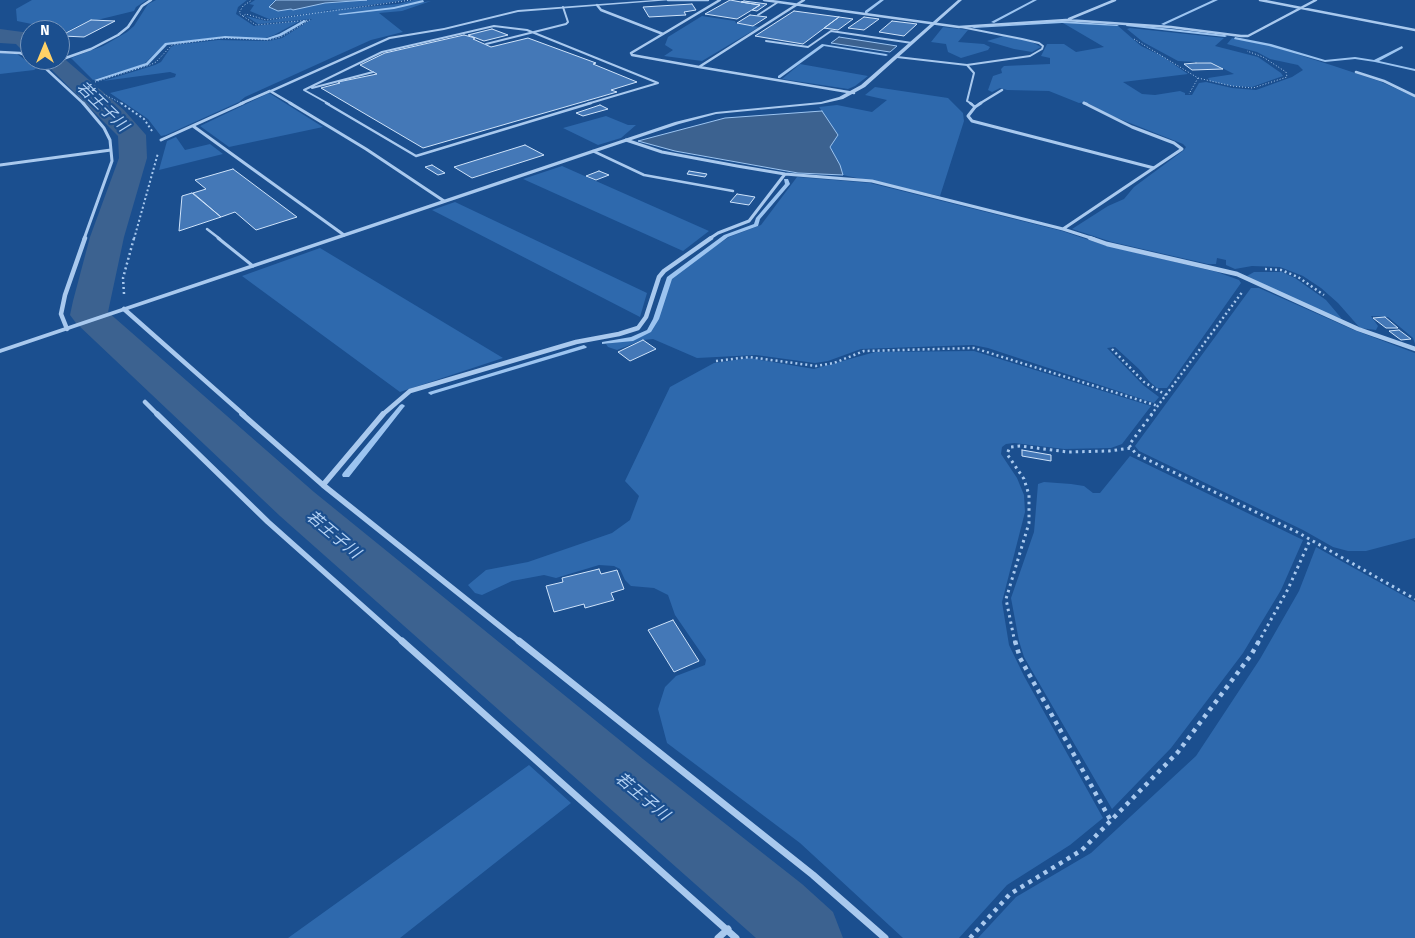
<!DOCTYPE html>
<meta charset="utf-8">
<style>
body{margin:0}
#map{position:relative;width:1415px;height:938px;overflow:hidden;background:#1b4f8f;font-family:"Fira Sans",sans-serif}
canvas{display:block}
.north{position:absolute;left:20px;top:20px;width:50px;height:50px;box-sizing:border-box;background:#1b4f8f;border:1px solid #7695bc;border-radius:50%;rotate:0deg;font-size:14px;font-weight:700;line-height:20px;text-align:center;color:#fff}
.north::after{content:'';display:block;margin:auto;width:18px;height:22px;background:#ffd166;clip-path:polygon(50% 0,100% 100%,50% 72%,0 100%)}
</style>
<div id="map">
<canvas width="1415" height="938"></canvas>
<div class="north">N</div>
</div>
<script>
const context = document.querySelector('canvas').getContext('2d');
context.lineJoin = 'round';
function fill(path, color) { context.fillStyle = color; context.fill(path, 'evenodd'); }
const shape = rows => new Path2D(rows.map(r => 'M' + r).join(''));
function trace(path, color, width, dash) { context.strokeStyle = color; context.lineWidth = width; context.lineCap = dash ? 'butt' : 'round'; context.setLineDash(dash || []); context.stroke(path); }
function write(font, color, halo, rows, align = 'center') {
  context.font = font + ' "Fira Sans","Noto Sans JP",sans-serif'; context.lineWidth = 4.5; context.setLineDash([]); context.textBaseline = 'middle'; context.strokeStyle = halo; context.fillStyle = color; for (const [text, x, y, turn = 0] of rows) {
    context.save(); context.translate(x, y); context.rotate((+turn || 0) * Math.PI / 180); context.textAlign = isNaN(turn) ? turn : align; if (halo) context.strokeText(text, 0, 0); context.fillText(text, 0, 0); context.restore();
  }
}
const green = shape([
 [32,0,147,0,136,7,134,11,97,20,90,20,62,34,60,30,56,29,17,21,16,9],
 [156,0,247,0,238,7,236,14,254,26,300,21,274,35,263,39,226,36,165,44,144,64,93,80,71,58,103,46,127,32,134,26,148,4],
 [255,0,276,0,271,4,278,11,325,3,367,0,406,0,269,19,250,11,254,5,249,4],
 [414,0,425,0,406,5,431,1,402,11,379,13,403,32,371,40,245,97,239,102,166,135,161,136,148,119,110,93,175,77,176,74,170,72,103,81,155,65,161,62,171,47,175,45,218,40,269,41,282,38,312,19,258,24,246,16,266,21,330,10,398,4],
 [702,16,735,21,736,23,759,27,702,61,664,56,673,50,665,45,668,37],
 [1063,23,1117,25,1141,46,1162,56,1188,74,1123,82,1142,94,1155,95,1180,91,1185,93,1185,95,1192,95,1199,83,1206,82,1232,88,1256,90,1292,77,1303,70,1298,65,1270,59,1257,52,1227,44,1232,38,1268,45,1334,66,1379,81,1415,97,1415,344,1413,338,1388,317,1371,316,1378,326,1376,330,1360,328,1338,303,1321,288,1303,276,1280,267,1252,266,1235,269,1226,265,1226,260,1217,258,1216,264,1208,264,1112,242,1072,229,1108,206,1124,199,1134,187,1184,150,1186,147,1183,144,1107,114,1086,102,1079,103,1049,91,1007,90,1000,88,992,92,988,90,993,76,1002,73,1001,69,1004,66,1050,64,1050,58,1041,56,1047,44,1064,44,1076,52,1104,47],
 [943,27,968,30,958,42,984,44,990,47,988,50,961,58,948,52,946,44,931,42],
 [1130,28,1224,38,1215,46,1258,57,1281,73,1283,76,1252,87,1232,86,1210,81,1208,78,1234,74,1212,63,1178,61,1143,42,1127,29],
 [1004,36,1030,41,1041,47,1032,52,1014,49,987,41],
 [0,53,17,54,37,68,34,70,0,74],
 [800,64,868,76,855,86,848,89,782,79],
 [875,87,948,98,963,113,964,121,940,196,843,175,840,165,830,147,838,135,819,107,837,105,872,112,887,100,865,95],
 [269,93,323,127,229,147,200,126],
 [606,116,628,125,636,125,621,138,598,145,563,128],
 [176,137,185,150,210,144,223,154,159,170,167,141],
 [562,166,709,231,683,251,523,179],
 [797,177,870,183,1062,231,1104,245,1217,272,1239,280,1241,283,1167,388,1157,388,1150,382,1139,369,1115,347,1107,348,1143,385,1159,397,1154,403,988,348,973,345,861,349,828,361,815,363,756,355,697,358,653,339,643,340,617,350,608,347,606,344,634,339,650,331,657,319,671,278,678,271,729,237,761,225],
 [455,202,647,293,640,317,432,210],
 [320,248,503,358,400,392,242,276],
 [1254,272,1282,272,1295,278,1326,300,1342,319,1316,310,1247,276],
 [1251,288,1259,288,1354,330,1415,353,1415,538,1366,551,1348,551,1333,547,1303,530,1139,451,1135,446],
 [974,351,1151,406,1122,444,1111,448,1064,449,1014,443,1006,444,1002,447,1001,454,1017,478,1024,495,1025,512,1002,602,1009,645,1024,676,1103,818,1070,845,1007,885,959,938,903,938,800,843,667,743,658,709,665,687,676,676,705,665,706,660,675,615,668,595,654,588,631,586,625,580,620,569,614,566,599,565,556,578,544,575,512,581,482,595,475,593,468,585,486,570,528,562,612,533,630,520,639,496,625,481,670,387,714,363,749,358,814,369,875,352],
 [1130,456,1303,540,1281,590,1243,653,1171,748,1112,809,1024,657,1019,641,1011,598,1034,532,1038,484,1044,482,1071,484,1084,486,1093,493,1100,493],
 [1316,547,1415,602,1415,938,978,938,1016,897,1091,853,1196,756,1260,659,1299,591],
 [529,765,571,803,400,938,288,938]
]);
const water = shape([
 [276,0,367,0,325,3,293,10,291,9,278,11,269,7,276,0],
 [839,37,897,46,890,52,831,43,839,37],
 [822,111,838,135,830,147,840,165,843,175,798,173,675,151,638,141,725,118,822,111]
]);
const stream = shape([
 [423,0,424,2,394,9,340,15,338,14,394,7,423,0],
 [880,0,884,0,867,13,865,13,865,11,880,0],
 [1033,0,1037,0,994,23,991,22,1033,0],
 [1213,0,1218,0,1164,25,1161,24,1213,0],
 [304,20,307,21,281,36,267,40,225,38,167,45,148,65,97,81,94,80,146,63,165,43,225,36,267,38,279,34,304,20],
 [1062,21,1119,25,1117,26,1062,23,974,28,972,27,1062,21],
 [1127,24,1225,35,1227,36,1225,37,1126,26,1127,24],
 [1235,37,1271,44,1325,60,1355,57,1374,60,1402,46,1403,48,1379,61,1415,69,1415,71,1375,62,1355,59,1325,62,1269,46,1234,39,1235,37],
 [822,44,886,54,888,55,886,56,824,46,780,78,778,78,778,76,822,44],
 [784,179,788,179,790,184,760,219,758,226,728,237,672,279,659,319,651,332,633,341,602,344,602,342,631,337,647,330,653,319,667,277,724,235,754,224,756,218,785,184,784,179],
 [584,345,587,347,586,348,433,394,431,395,428,393,429,392,584,345],
 [402,404,404,405,405,406,404,407,349,477,343,477,342,475,343,473,400,405,402,404],
 [310,493,314,496,313,498,300,506,294,506,293,504,294,502,310,493],
 [738,871,742,873,744,877,742,881,726,896,722,898,718,896,716,892,718,888,734,873,738,871]
]);
const river = shape([
 [0,29,30,33,30,52,22,50,16,44,0,43,0,29],
 [60,55,124,110,146,135,147,158,124,237,108,312,314,492,643,759,802,884,833,912,843,938,756,938,280,516,76,323,70,315,73,301,90,237,119,158,118,136,42,60,60,60,60,55]
]);
const building = shape([
 [730,0,741,2,760,5,737,19,705,14,730,0],
 [744,1,767,4,757,11,752,10,760,5,741,2,744,1],
 [692,4,696,10,684,12,686,15,649,17,643,7,692,4],
 [794,11,839,17,803,44,755,36,794,11],
 [750,15,767,17,753,26,737,23,750,15],
 [839,17,853,19,838,30,824,28,839,17],
 [864,17,879,19,864,30,848,28,864,17],
 [91,20,115,21,84,37,63,36,64,34,91,20],
 [892,21,917,24,904,36,879,32,892,21],
 [492,29,508,35,484,41,468,35,492,29],
 [464,35,475,38,473,39,491,47,528,38,596,63,593,64,637,82,611,90,617,92,423,148,321,88,340,83,338,82,377,74,360,65,385,53,464,35],
 [1196,63,1211,63,1223,69,1192,70,1184,64,1196,63],
 [600,105,608,109,583,116,576,113,600,105],
 [525,145,544,155,472,178,454,167,525,145],
 [432,165,445,173,438,175,425,167,432,165],
 [233,169,297,217,256,230,235,212,221,217,193,193,206,189,195,180,233,169],
 [599,171,609,175,596,180,586,176,599,171],
 [689,171,707,174,705,177,687,174,689,171],
 [192,193,221,217,179,231,182,196,192,193],
 [737,194,755,197,749,205,730,202,737,194],
 [1385,317,1398,328,1386,328,1373,318,1385,317],
 [1399,330,1411,339,1401,340,1389,331,1399,330],
 [643,340,656,349,630,361,618,352,643,340],
 [1022,450,1051,455,1051,461,1022,456,1022,450],
 [599,569,601,574,617,570,624,589,611,593,614,600,585,608,584,604,554,612,546,586,563,582,562,578,599,569],
 [673,620,699,661,674,672,648,630,673,620]
]);
const pathFar4 = shape([
 [243,16,239,13,243,6,252,0],
 [1134,39,1198,78,1189,94],
 [1198,78,1232,86,1253,88,1287,77,1286,72,1263,57,1247,51],
 [95,82,150,65,156,62,172,45,221,38,269,40,281,37,310,20,256,25,243,16,246,14,266,20,411,0],
 [101,93,123,104]
]);
const pathFar3 = shape([
 [121,103,144,119,152,131],
 [134,239,158,153]
]);
const pathFar2 = shape([
 [1265,269,1281,270,1298,277,1324,295],
 [124,294,123,278,134,238],
 [1112,349,1144,382,1166,395],
 [716,361,749,357,816,366,834,363,864,351,974,348,1158,406],
 [1151,415,1243,291]
]);
const pathFar1 = shape([
 [1152,414,1129,445,1136,454,1297,532,1415,599],
 [1015,643,1006,599,1029,523,1029,495,1024,479,1007,454,1010,447,1020,446,1068,452,1109,451,1131,448],
 [1258,643,1288,589,1310,540]
]);
const path = shape([
 [1015,641,1020,658,1111,821],
 [970,938,1010,894,1082,850,1178,752,1251,655,1259,641]
]);
const serviceFar2 = shape([
 [758,15,778,2],
 [766,41,808,47,831,31,912,43],
 [486,44,566,24,568,22,563,7],
 [897,57,967,65,1030,56,1042,49,1043,46,1039,43,1022,39,961,27],
 [967,65,974,73,967,101,972,104],
 [312,88,373,72],
 [329,104,304,90,382,52,494,26,527,30,658,83,587,104]
]);
const serviceFar1 = shape([
 [326,103,416,156,591,103],
 [970,103,975,107],
 [593,151,644,175,733,191],
 [207,229,220,239]
]);
const service = shape([
 [218,238,253,266]
]);
const minorFar4 = shape([
 [668,0,708,0],
 [764,0,959,27,1066,20,1171,27,1241,36,1248,36,1316,0],
 [804,0,699,67,854,93],
 [1260,0,1415,30],
 [597,5,601,10,663,34,631,53,632,55,699,67],
 [1069,19,1115,0],
 [663,34,720,0],
 [0,52,20,53,30,57],
 [34,60,43,66,84,104],
 [60,60,91,49,118,35,128,27,142,6,151,0],
 [43,66,60,60],
 [1356,72,1384,81,1415,96],
 [1084,103,1087,104],
 [240,104,270,91,292,104],
 [979,104,1002,90]
]);
const minorFar3 = shape([
 [83,103,104,128,110,140,112,161,84,239],
 [290,103,366,149,444,201],
 [981,103,975,107,968,116,972,121,1154,168],
 [193,126,344,235],
 [161,140,243,103],
 [626,140,662,152,737,166,785,174,872,181,1063,229,1094,239],
 [0,165,111,150],
 [1063,229,1182,149,1174,143,1132,127,1084,103],
 [709,239,718,233,749,221,785,174]
]);
const minorFar2 = shape([
 [1090,238,1107,244,1237,274,1358,329,1415,349],
 [124,309,244,415],
 [67,329,61,314,65,295,85,238],
 [145,402,158,415],
 [382,415,410,391,576,342,619,334,638,328,646,317,659,277,664,271,711,238]
]);
const minorFar1 = shape([
 [157,414,268,522,404,643],
 [242,414,323,485,521,643],
 [323,485,383,414]
]);
const minor = shape([
 [402,641,736,938],
 [519,641,813,875,885,938],
 [718,938,728,929]
]);
const tertiary = shape([
 [654,0,671,0,518,12,444,30,390,39,272,92,268,91,389,37,444,28,518,10,654,0],
 [958,0,962,0,865,87,843,99,821,104,716,114,679,124,0,353,0,349,675,122,716,112,821,102,839,97,861,85,958,0]
]);
const waterNames = [
 ["若王子川",102,107,44],
 ["若王子川",333,535,40],
 ["若王子川",642,797,40]
];
fill(green, '#2e69ad');
fill(water, '#3c6290');
trace(water, '#9cc4f0', 1);
fill(stream, '#9cc4f0');
fill(river, '#3c6290');
fill(building, '#4478b7');
trace(building, '#cfe3fa', 1);
trace(pathFar4, '#a9c9ee', 1, [1, 2]);
trace(pathFar3, '#a9c9ee', 2, [2, 2.5]);
trace(pathFar2, '#a9c9ee', 2.5, [2, 3]);
trace(pathFar1, '#a9c9ee', 3, [2.5, 4]);
trace(path, '#a9c9ee', 4.5, [4, 5]);
trace(serviceFar2, '#a9c9ee', 2);
trace(serviceFar1, '#a9c9ee', 2.5);
trace(service, '#a9c9ee', 3);
trace(minorFar4, '#a9c9ee', 2.5);
trace(minorFar3, '#a9c9ee', 3);
trace(minorFar2, '#a9c9ee', 4.5);
trace(minorFar1, '#a9c9ee', 5.5);
trace(minor, '#a9c9ee', 7);
fill(tertiary, '#a9c9ee');
write('italic 16px', '#b5d3f5', '#1b4f8f', waterNames);
</script>
